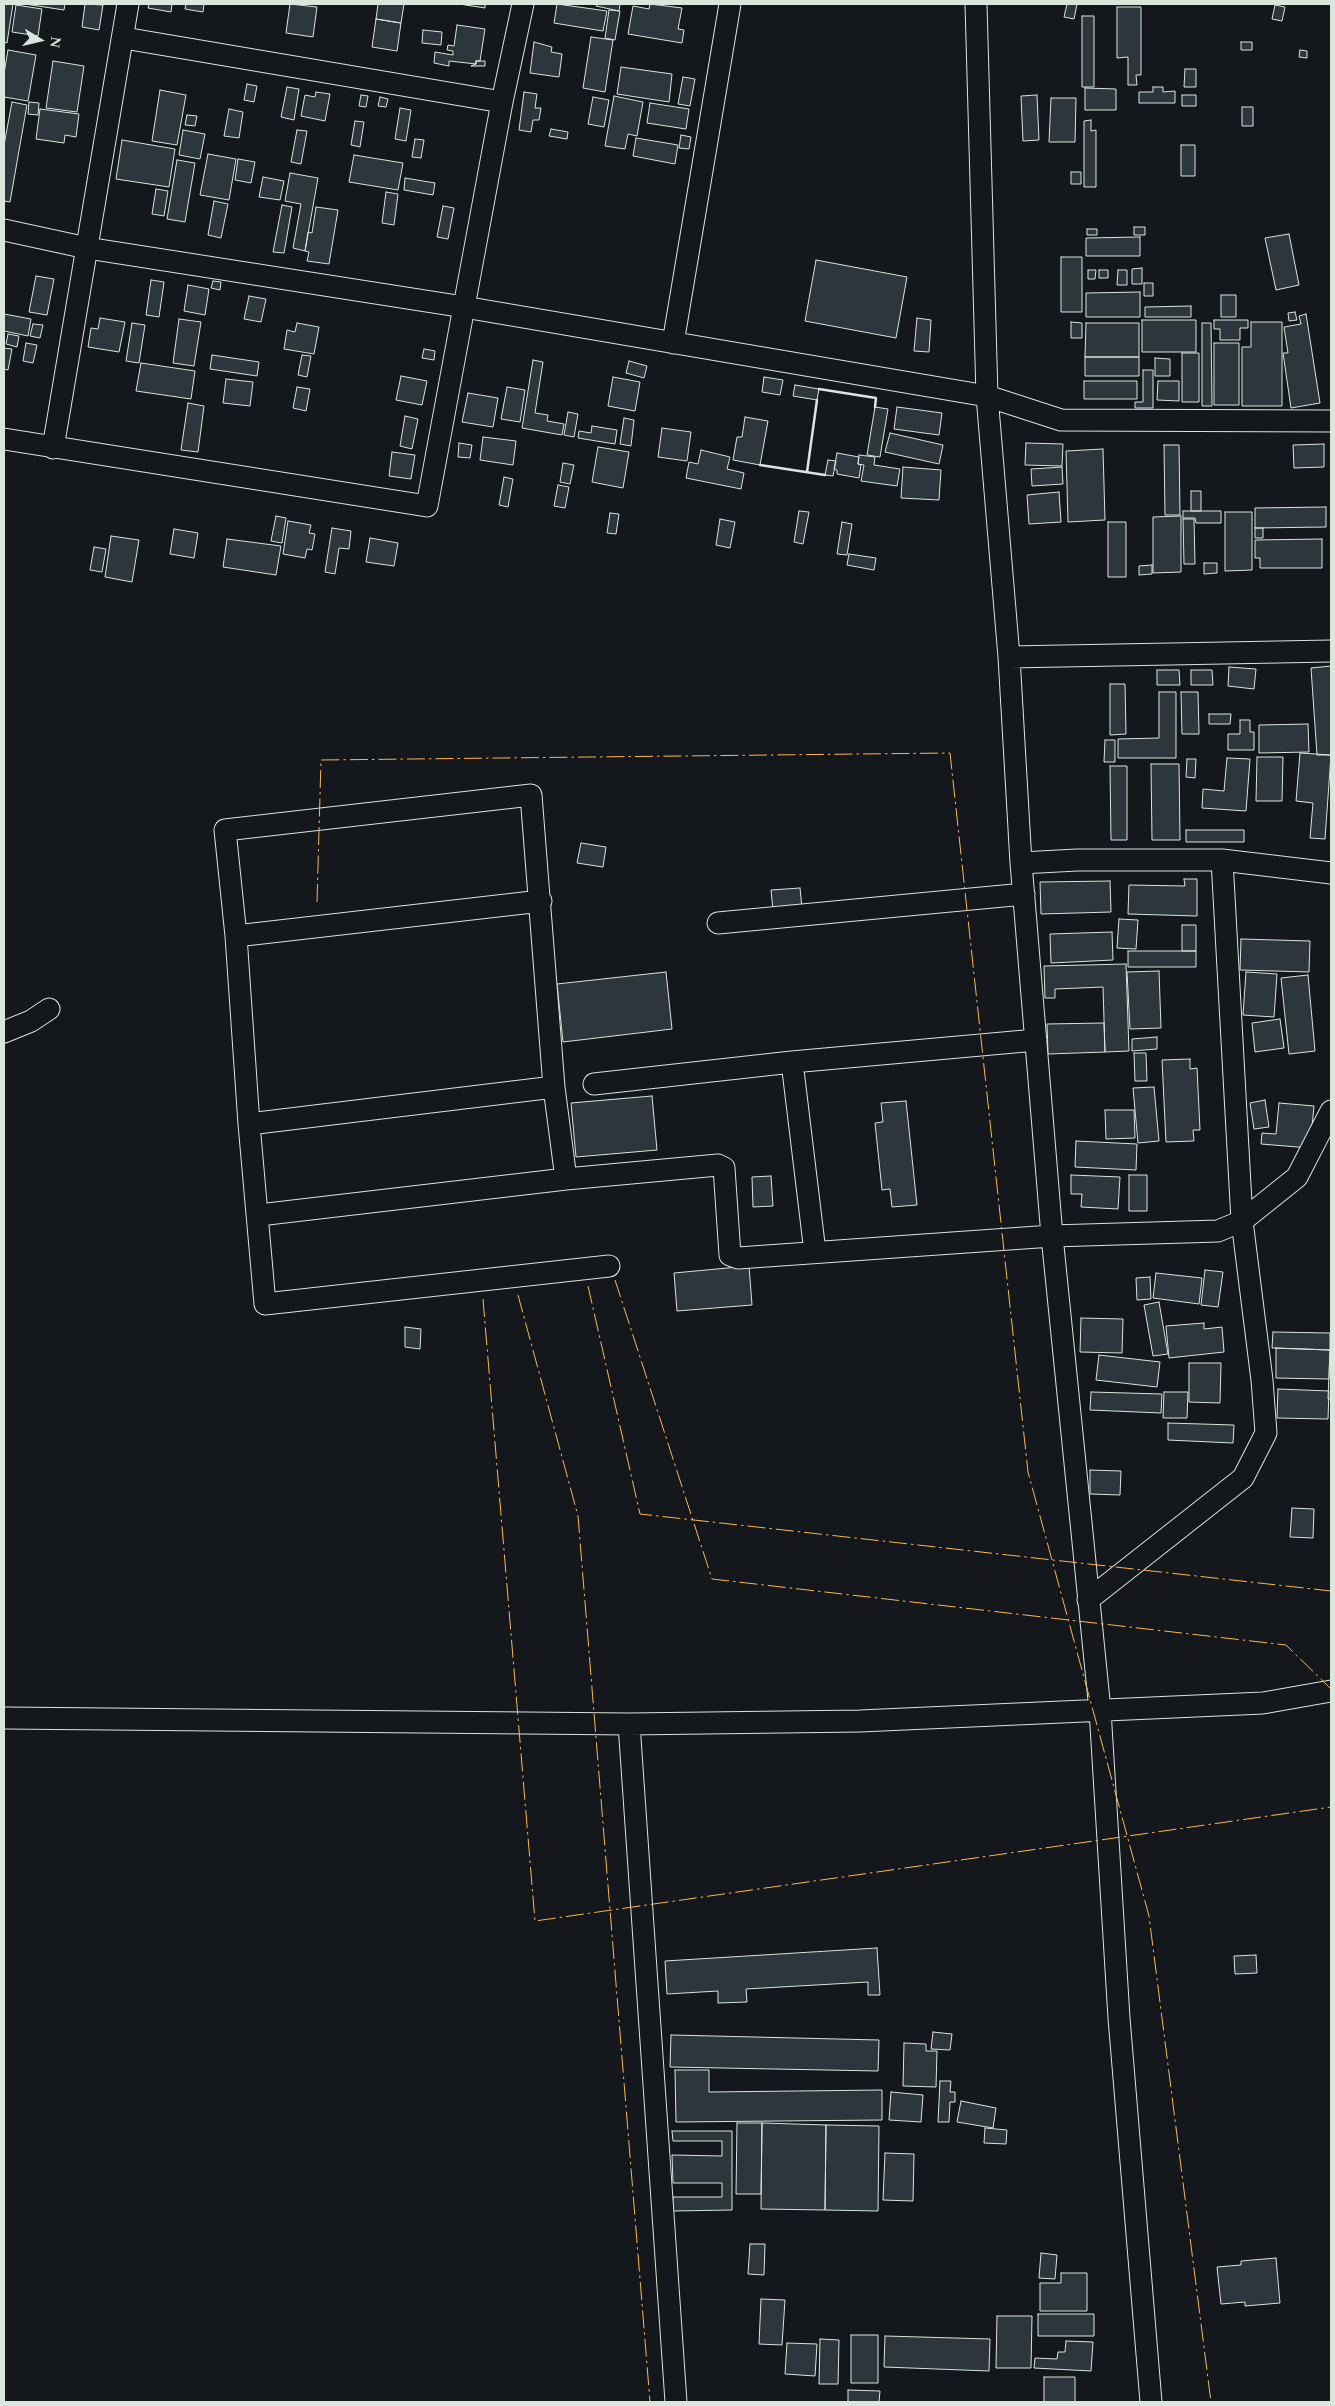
<!DOCTYPE html>
<style>
body{margin:0}
#map{position:relative;width:1335px;height:2406px;overflow:hidden;background:#14181c;font-family:Spectral,serif}
canvas{display:block}
.frame{position:absolute;inset:0;border:5px solid #d8e6dc;pointer-events:none}
.north{position:absolute;left:15px;top:15px;width:50px;height:50px;-webkit-text-stroke:4px #14181c;paint-order:stroke;rotate:99deg;font-size:14px;font-weight:700;line-height:20px;text-align:center;color:#d8e6dc}
.north::after{content:'';display:block;margin:auto;width:18px;height:22px;background:#d8e6dc;clip-path:polygon(50% 0,100% 100%,50% 72%,0 100%)}
</style>
<div id="map">
<canvas width="1335" height="2406"></canvas>
<div class="frame"></div>
<div class="north">N</div>
</div>
<script>
const context = document.querySelector('canvas').getContext('2d');
context.lineJoin = 'round';
function fill(path, color) { context.fillStyle = color; context.fill(path, 'evenodd'); }
const shape = rows => new Path2D(rows.map(r => 'M' + r).join(''));
function trace(path, color, width, dash) { context.strokeStyle = color; context.lineWidth = width; context.lineCap = dash ? 'butt' : 'round'; context.setLineDash(dash || []); context.stroke(path); }
const building = shape([
 [4,4,13,4,7,43,4,42,4,4],
 [25,4,65,4,64,10,25,4],
 [85,4,103,5,99,30,82,27,85,4],
 [149,4,172,4,171,12,148,8,149,4],
 [186,4,204,4,203,12,185,9,186,4],
 [290,4,317,7,313,37,286,33,290,4],
 [378,4,404,4,401,23,376,19,378,4],
 [459,4,485,4,485,8,459,4],
 [557,4,607,11,603,31,554,23,557,4],
 [597,4,620,4,619,11,596,6,597,4],
 [650,4,682,8,678,29,684,30,682,43,628,34,633,6,649,9,650,4],
 [1067,4,1077,4,1074,19,1064,17,1067,4],
 [16,5,42,9,38,36,12,32,16,5],
 [1275,5,1285,7,1282,21,1272,19,1275,5],
 [1117,7,1141,7,1141,75,1136,75,1137,85,1128,85,1128,57,1117,58,1117,7],
 [609,10,620,11,615,40,605,38,609,10],
 [1082,16,1094,16,1094,87,1082,87,1082,16],
 [376,19,401,23,397,51,372,47,376,19],
 [457,25,485,29,480,61,476,61,476,64,449,61,449,66,434,63,435,52,453,55,453,51,447,50,448,45,454,46,457,25],
 [423,30,442,32,441,45,422,43,423,30],
 [591,37,613,40,605,92,583,88,591,37],
 [534,42,552,47,551,52,562,54,559,77,530,73,534,42],
 [1241,42,1252,42,1252,50,1241,50,1241,42],
 [8,50,36,55,28,101,4,97,4,73,8,50],
 [1300,50,1307,51,1307,58,1299,57,1300,50],
 [53,61,84,66,77,112,46,108,53,61],
 [476,61,485,61,485,66,471,66,476,64,476,61],
 [621,67,672,74,669,102,617,94,621,67],
 [1185,69,1196,69,1196,87,1184,87,1185,69],
 [683,77,695,79,690,106,678,104,683,77],
 [247,84,257,86,254,102,244,100,247,84],
 [287,87,299,89,294,120,281,117,287,87],
 [1153,87,1163,87,1163,92,1175,91,1175,103,1139,103,1139,92,1153,92,1153,87],
 [1085,88,1116,89,1116,110,1085,110,1085,88],
 [160,90,186,95,177,145,152,141,160,90],
 [316,92,330,94,325,121,301,116,305,95,315,97,316,92],
 [524,92,537,94,535,108,541,108,539,120,533,120,531,132,519,130,524,92],
 [361,95,368,96,366,107,359,106,361,95],
 [1037,95,1039,140,1023,141,1021,96,1037,95],
 [1182,95,1196,95,1196,106,1182,106,1182,95],
 [614,96,643,102,637,136,628,134,625,149,605,146,614,96],
 [380,97,388,99,386,107,378,106,380,97],
 [593,97,609,100,604,127,588,124,593,97],
 [1051,98,1076,98,1075,142,1049,142,1051,98],
 [12,102,27,105,10,202,4,201,4,145,12,102],
 [29,102,39,103,38,115,28,114,29,102],
 [650,103,689,109,686,129,647,123,650,103],
 [1242,107,1253,107,1253,126,1242,126,1242,107],
 [400,108,411,110,406,141,395,139,400,108],
 [40,109,79,114,76,137,65,135,64,143,36,139,40,109],
 [229,109,243,112,239,138,224,136,229,109],
 [187,115,197,116,195,126,185,125,187,115],
 [1091,120,1091,131,1096,130,1096,187,1084,187,1084,121,1091,120],
 [355,121,364,122,360,147,351,145,355,121],
 [551,129,568,132,567,139,549,136,551,129],
 [183,130,205,134,200,159,179,155,183,130],
 [297,130,307,131,301,164,291,162,297,130],
 [681,135,691,137,689,149,679,148,681,135],
 [636,138,678,145,675,164,633,156,636,138],
 [415,139,424,140,421,158,412,157,415,139],
 [122,140,175,149,169,187,116,179,122,140],
 [1181,145,1195,145,1195,176,1181,176,1181,145],
 [208,154,236,159,229,200,200,195,208,154],
 [354,155,403,163,398,190,349,182,354,155],
 [238,159,255,162,251,183,235,180,238,159],
 [177,160,195,163,185,222,167,219,177,160],
 [1071,172,1081,172,1081,184,1071,184,1071,172],
 [290,173,318,178,305,251,293,248,301,204,285,201,290,173],
 [263,177,284,181,280,200,259,197,263,177],
 [405,178,435,183,433,195,404,190,405,178],
 [156,189,168,191,164,216,152,214,156,189],
 [386,192,398,194,394,225,382,223,386,192],
 [214,201,228,204,221,238,208,235,214,201],
 [282,205,292,207,284,253,273,252,282,205],
 [443,206,454,208,448,239,437,237,443,206],
 [316,207,338,210,329,264,307,261,309,252,305,251,308,232,312,233,316,207],
 [1134,227,1145,227,1145,235,1134,235,1134,227],
 [1087,229,1097,229,1097,235,1087,235,1087,229],
 [1289,234,1299,285,1276,290,1265,238,1289,234],
 [1140,237,1140,256,1086,256,1086,238,1140,237],
 [1061,257,1082,257,1082,312,1061,312,1061,257],
 [816,260,907,277,896,338,805,321,816,260],
 [1142,268,1142,284,1132,284,1132,269,1142,268],
 [1088,270,1096,270,1095,279,1088,279,1088,270],
 [1099,270,1108,270,1108,278,1099,278,1099,270],
 [1118,270,1127,270,1127,285,1117,285,1118,270],
 [36,276,54,279,47,315,29,312,36,276],
 [151,280,164,282,159,317,146,315,151,280],
 [213,281,221,282,220,290,211,288,213,281],
 [1144,283,1153,283,1153,296,1144,296,1144,283],
 [188,285,209,289,205,315,184,311,188,285],
 [1140,292,1140,317,1086,317,1086,293,1140,292],
 [1221,295,1236,295,1236,317,1221,317,1221,295],
 [249,296,266,299,261,322,244,319,249,296],
 [1191,306,1191,317,1145,317,1145,307,1191,306],
 [1295,312,1297,320,1289,321,1288,313,1295,312],
 [4,314,31,319,28,336,4,331,4,314],
 [1306,314,1320,403,1291,408,1283,353,1288,353,1284,327,1301,324,1299,316,1306,314],
 [100,318,125,322,119,352,88,347,91,328,98,329,100,318],
 [917,318,931,320,929,352,914,351,917,318],
 [179,319,201,322,194,366,173,363,179,319],
 [1142,320,1196,320,1196,352,1142,352,1142,320],
 [1214,320,1248,320,1248,328,1240,328,1240,340,1220,340,1220,329,1214,329,1214,320],
 [1071,322,1082,323,1082,338,1071,338,1071,322],
 [1251,322,1282,322,1282,406,1242,406,1242,347,1251,347,1251,322],
 [132,323,145,325,139,363,126,361,132,323],
 [297,323,319,327,314,354,284,349,287,330,295,332,297,323],
 [1086,323,1139,323,1139,357,1085,357,1086,323],
 [1202,323,1211,323,1212,406,1202,406,1202,323],
 [33,324,43,325,40,338,30,336,33,324],
 [8,334,19,336,17,347,6,344,8,334],
 [26,343,37,345,33,363,23,361,26,343],
 [1214,343,1239,343,1239,405,1214,405,1214,343],
 [4,348,12,349,8,370,4,369,4,348],
 [424,349,435,351,434,360,422,358,424,349],
 [1182,353,1199,353,1199,402,1182,402,1182,353],
 [212,355,259,362,257,376,210,369,212,355],
 [302,355,311,356,307,377,298,375,302,355],
 [1085,357,1139,357,1139,376,1085,376,1085,357],
 [1155,358,1170,359,1170,376,1155,376,1155,358],
 [533,360,543,362,535,413,548,415,547,421,564,424,562,435,522,428,533,360],
 [629,361,647,366,644,378,626,373,629,361],
 [141,363,195,371,191,399,136,391,141,363],
 [1143,370,1153,370,1153,408,1135,408,1135,402,1143,402,1143,370],
 [401,376,427,381,422,405,396,400,401,376],
 [613,377,640,382,635,411,608,406,613,377],
 [764,377,783,380,780,395,762,392,764,377],
 [226,379,253,382,250,406,223,403,226,379],
 [1084,381,1137,381,1137,399,1084,399,1084,381],
 [1158,381,1179,381,1179,401,1157,400,1158,381],
 [795,385,819,389,817,400,793,396,795,385],
 [297,387,310,389,306,411,293,408,297,387],
 [507,387,525,390,520,422,501,419,507,387],
 [468,393,498,398,493,427,462,422,468,393],
 [188,403,204,406,198,452,181,450,188,403],
 [875,407,888,409,880,457,867,455,875,407],
 [897,407,942,413,939,435,894,429,897,407],
 [568,412,578,414,574,437,564,435,568,412],
 [405,416,418,419,412,449,400,446,405,416],
 [745,417,768,421,760,465,733,460,737,437,742,437,745,417],
 [624,418,634,420,631,446,620,444,624,418],
 [592,426,617,430,615,444,578,438,579,431,591,433,592,426],
 [662,428,691,432,687,461,658,457,662,428],
 [890,433,943,445,939,464,885,452,890,433],
 [483,437,516,441,513,465,480,460,483,437],
 [459,443,472,445,470,458,458,457,459,443],
 [1026,443,1063,444,1062,466,1025,465,1026,443],
 [1324,444,1324,467,1294,468,1293,445,1324,444],
 [1164,445,1179,445,1180,515,1165,515,1164,445],
 [598,447,629,452,623,488,592,482,598,447],
 [1103,449,1105,520,1068,522,1066,451,1103,449],
 [701,450,730,457,727,469,744,473,741,489,686,478,689,462,698,464,701,450],
 [392,452,415,455,411,479,389,476,392,452],
 [837,453,859,457,858,464,861,465,859,478,837,474,837,470,834,469,837,453],
 [859,455,875,457,874,465,900,469,897,486,861,481,864,465,858,464,859,455],
 [828,460,836,461,833,476,825,475,828,460],
 [563,463,574,465,570,484,560,482,563,463],
 [903,467,941,470,939,500,901,498,903,467],
 [1062,467,1063,484,1032,486,1031,469,1062,467],
 [504,477,513,479,508,507,499,505,504,477],
 [558,485,569,487,565,508,554,506,558,485],
 [1191,491,1201,491,1201,511,1191,511,1191,491],
 [1059,492,1061,522,1029,524,1027,495,1059,492],
 [1326,507,1326,527,1255,528,1255,508,1326,507],
 [799,511,809,512,803,544,794,542,799,511],
 [1183,511,1221,511,1221,523,1196,523,1195,518,1183,518,1183,511],
 [1225,512,1252,512,1252,570,1225,571,1225,512],
 [610,513,619,514,616,534,607,533,610,513],
 [276,516,286,518,282,543,271,541,276,516],
 [1181,516,1181,572,1153,573,1153,517,1181,516],
 [720,519,735,522,730,548,716,545,720,519],
 [1183,519,1194,519,1195,564,1184,564,1183,519],
 [288,521,311,525,309,533,315,534,312,550,307,549,305,558,283,554,288,521],
 [842,522,852,524,847,555,837,554,842,522],
 [1108,522,1126,522,1126,577,1108,577,1108,522],
 [332,528,351,531,349,549,339,548,335,574,325,572,332,528],
 [1255,528,1263,528,1263,538,1255,538,1255,528],
 [174,529,198,533,194,558,170,554,174,529],
 [111,536,139,540,132,582,105,577,111,536],
 [370,538,398,543,394,566,366,562,370,538],
 [227,539,281,546,276,575,223,567,227,539],
 [1322,539,1322,568,1260,568,1260,558,1255,558,1255,540,1322,539],
 [94,547,106,549,102,572,90,570,94,547],
 [849,554,876,558,874,570,847,565,849,554],
 [1204,563,1217,563,1217,573,1204,574,1204,563],
 [1152,565,1152,574,1139,575,1139,566,1152,565],
 [1331,666,1331,755,1317,755,1311,668,1331,666],
 [1229,667,1256,669,1254,689,1228,686,1229,667],
 [1157,670,1179,670,1180,685,1157,685,1157,670],
 [1191,670,1212,670,1213,685,1191,685,1191,670],
 [1110,684,1125,684,1126,734,1110,735,1110,684],
 [1159,692,1176,692,1176,758,1118,758,1118,739,1159,738,1159,692],
 [1181,692,1198,692,1199,734,1182,734,1181,692],
 [1209,714,1231,714,1230,724,1209,724,1209,714],
 [1240,720,1250,720,1250,732,1254,732,1254,750,1228,750,1228,734,1240,734,1240,720],
 [1308,724,1309,752,1259,753,1259,725,1308,724],
 [1105,740,1115,740,1115,762,1104,762,1105,740],
 [1300,753,1331,755,1325,839,1310,838,1313,803,1296,801,1300,753],
 [1257,757,1283,757,1282,801,1256,801,1257,757],
 [1227,758,1250,759,1246,811,1202,808,1203,789,1224,791,1227,758],
 [1187,759,1196,759,1195,778,1186,777,1187,759],
 [1151,764,1179,764,1180,840,1152,840,1151,764],
 [1110,766,1127,766,1127,840,1111,840,1110,766],
 [1186,830,1244,830,1244,842,1186,842,1186,830],
 [581,843,606,847,603,867,577,863,581,843],
 [1184,879,1197,879,1197,916,1128,914,1129,885,1185,886,1184,879],
 [1110,881,1111,912,1041,914,1040,882,1110,881],
 [800,888,802,908,773,911,771,890,800,888],
 [1119,919,1138,920,1136,949,1117,948,1119,919],
 [1182,925,1196,925,1196,951,1182,951,1182,925],
 [1112,932,1113,960,1051,963,1050,934,1112,932],
 [1241,939,1310,941,1309,972,1240,970,1241,939],
 [1128,951,1196,951,1196,967,1128,967,1128,951],
 [1126,964,1129,1051,1105,1052,1103,987,1055,989,1055,998,1045,998,1044,966,1126,964],
 [1159,971,1161,1028,1130,1029,1127,972,1159,971],
 [666,972,672,1029,563,1042,557,984,666,972],
 [1246,972,1277,974,1274,1017,1243,1015,1246,972],
 [1308,975,1315,1051,1289,1054,1281,978,1308,975],
 [1280,1019,1284,1048,1255,1052,1252,1023,1280,1019],
 [1104,1023,1105,1052,1048,1054,1047,1024,1104,1023],
 [1157,1037,1157,1049,1132,1051,1132,1039,1157,1037],
 [1134,1053,1146,1053,1147,1081,1135,1081,1134,1053],
 [1190,1059,1190,1069,1197,1068,1200,1130,1193,1130,1194,1141,1166,1142,1162,1060,1190,1059],
 [1154,1087,1159,1141,1138,1143,1133,1088,1154,1087],
 [652,1096,657,1150,576,1157,571,1103,652,1096],
 [1265,1100,1269,1127,1254,1129,1250,1103,1265,1100],
 [906,1101,917,1205,892,1207,890,1189,882,1190,875,1123,883,1122,881,1103,906,1101],
 [1279,1103,1314,1106,1310,1148,1261,1144,1262,1133,1276,1134,1279,1103],
 [1105,1110,1134,1110,1135,1138,1106,1139,1105,1110],
 [1076,1141,1137,1144,1136,1170,1075,1167,1076,1141],
 [1071,1175,1120,1177,1118,1209,1081,1207,1082,1194,1071,1194,1071,1175],
 [1129,1175,1147,1175,1147,1211,1129,1211,1129,1175],
 [771,1176,773,1206,753,1207,752,1177,771,1176],
 [749,1266,752,1305,677,1311,674,1273,749,1266],
 [1205,1270,1223,1272,1218,1307,1201,1305,1205,1270],
 [1156,1273,1202,1278,1199,1304,1153,1298,1156,1273],
 [1150,1277,1151,1299,1137,1300,1136,1278,1150,1277],
 [1159,1302,1168,1354,1153,1356,1144,1305,1159,1302],
 [1081,1318,1123,1319,1122,1353,1080,1352,1081,1318],
 [1204,1323,1204,1329,1222,1327,1224,1352,1169,1358,1166,1326,1204,1323],
 [405,1327,421,1329,420,1349,405,1347,405,1327],
 [1273,1332,1330,1333,1330,1350,1272,1348,1273,1332],
 [1276,1348,1330,1350,1329,1379,1276,1378,1276,1348],
 [1330,1350,1331,1350,1331,1399,1328,1399,1330,1350],
 [1099,1355,1160,1362,1157,1387,1096,1380,1099,1355],
 [1189,1363,1221,1363,1220,1403,1189,1402,1189,1363],
 [1278,1389,1329,1391,1328,1419,1277,1418,1278,1389],
 [1091,1392,1162,1394,1161,1413,1090,1410,1091,1392],
 [1164,1392,1188,1392,1187,1418,1163,1418,1164,1392],
 [1168,1423,1234,1425,1233,1443,1168,1440,1168,1423],
 [1090,1470,1121,1471,1120,1495,1090,1494,1090,1470],
 [1292,1508,1314,1509,1313,1538,1290,1537,1292,1508],
 [877,1948,880,1995,868,1995,868,1982,746,1989,747,2002,718,2003,718,1991,667,1994,665,1961,877,1948],
 [1256,1955,1257,1973,1235,1974,1234,1956,1256,1955],
 [933,2032,952,2034,950,2050,931,2049,933,2032],
 [671,2035,879,2040,878,2071,670,2067,671,2035],
 [904,2043,926,2044,926,2051,937,2051,936,2087,903,2086,904,2043],
 [675,2070,709,2070,709,2092,882,2090,882,2120,676,2122,675,2070],
 [940,2081,951,2081,950,2092,955,2092,955,2102,950,2102,949,2122,938,2122,940,2081],
 [891,2092,923,2095,921,2122,889,2120,891,2092],
 [961,2101,996,2108,993,2128,957,2122,961,2101],
 [737,2123,762,2123,761,2194,736,2194,737,2123],
 [762,2123,826,2125,825,2210,761,2209,762,2123],
 [826,2125,879,2126,878,2211,825,2210,826,2125],
 [985,2128,1007,2130,1006,2144,984,2143,985,2128],
 [672,2131,732,2131,732,2210,672,2211,673,2197,722,2197,722,2183,673,2183,672,2155,722,2156,722,2141,673,2141,672,2131],
 [885,2153,914,2154,913,2201,883,2200,885,2153],
 [750,2244,765,2244,764,2275,748,2274,750,2244],
 [1041,2253,1057,2255,1055,2279,1039,2278,1041,2253],
 [1276,2258,1280,2303,1245,2306,1245,2302,1221,2304,1217,2267,1241,2265,1241,2261,1276,2258],
 [1061,2273,1087,2273,1087,2311,1040,2311,1040,2283,1061,2283,1061,2273],
 [761,2299,785,2300,782,2345,759,2344,761,2299],
 [1038,2314,1094,2314,1094,2336,1038,2336,1038,2314],
 [997,2316,1032,2316,1031,2368,996,2368,997,2316],
 [851,2335,878,2335,878,2383,851,2383,851,2335],
 [885,2336,990,2339,989,2371,884,2367,885,2336],
 [820,2339,839,2340,838,2384,819,2384,820,2339],
 [1066,2341,1093,2342,1091,2371,1034,2368,1035,2358,1057,2359,1058,2352,1065,2352,1066,2341],
 [787,2343,817,2344,815,2376,785,2374,787,2343],
 [1044,2377,1075,2377,1075,2402,1044,2402,1044,2377],
 [848,2390,880,2391,879,2402,848,2402,848,2390]
]);
const minor = shape([
 [976,4,987,396,1009,657,1021,863,1052,1236,1100,1710,1119,2018,1151,2402],
 [124,38,502,102],
 [4,230,87,248,464,307,987,396,1061,420,1331,421],
 [673,343,730,4],
 [4,439,427,506,502,102,523,4],
 [53,448,128,4],
 [1009,657,1331,651],
 [1021,863,1077,860,1222,860,1331,873],
 [718,923,1024,894],
 [236,936,541,901],
 [4,1032,31,1021,49,1009],
 [792,1062,815,1252],
 [594,1084,792,1062,1036,1040],
 [249,1124,554,1087],
 [566,1179,554,1087,531,795,225,830,236,936,249,1124,265,1304,609,1266],
 [259,1215,566,1179,718,1165,724,1168,730,1255,738,1258,1052,1236,1218,1231,1242,1221,1297,1177,1331,1111],
 [1088,1600,1243,1478,1266,1433,1262,1380,1242,1221,1222,860],
 [4,1718,629,1724,860,1721,1263,1703,1331,1691],
 [629,1724,676,2402]
]);
const wall = shape([
 [819,389,876,398,875,407],
 [760,465,825,475],
 [807,472,817,400]
]);
const power = shape([
 [317,902,321,760,950,753,1028,1472,1149,1916,1211,2402],
 [615,1280,712,1579,1286,1645,1331,1689],
 [588,1286,640,1514,1331,1591],
 [518,1295,578,1516,650,2402],
 [483,1299,535,1921,1331,1807]
]);
fill(building, '#2c363c');
trace(building, '#d8e6dc', 1);
trace(minor, '#d8e6dc', 23);
trace(minor, '#14181c', 21);
trace(wall, '#d8e6dc', 2.5);
trace(power, '#ffb74d', 1, [18, 4, 2.5, 4]);
</script>
